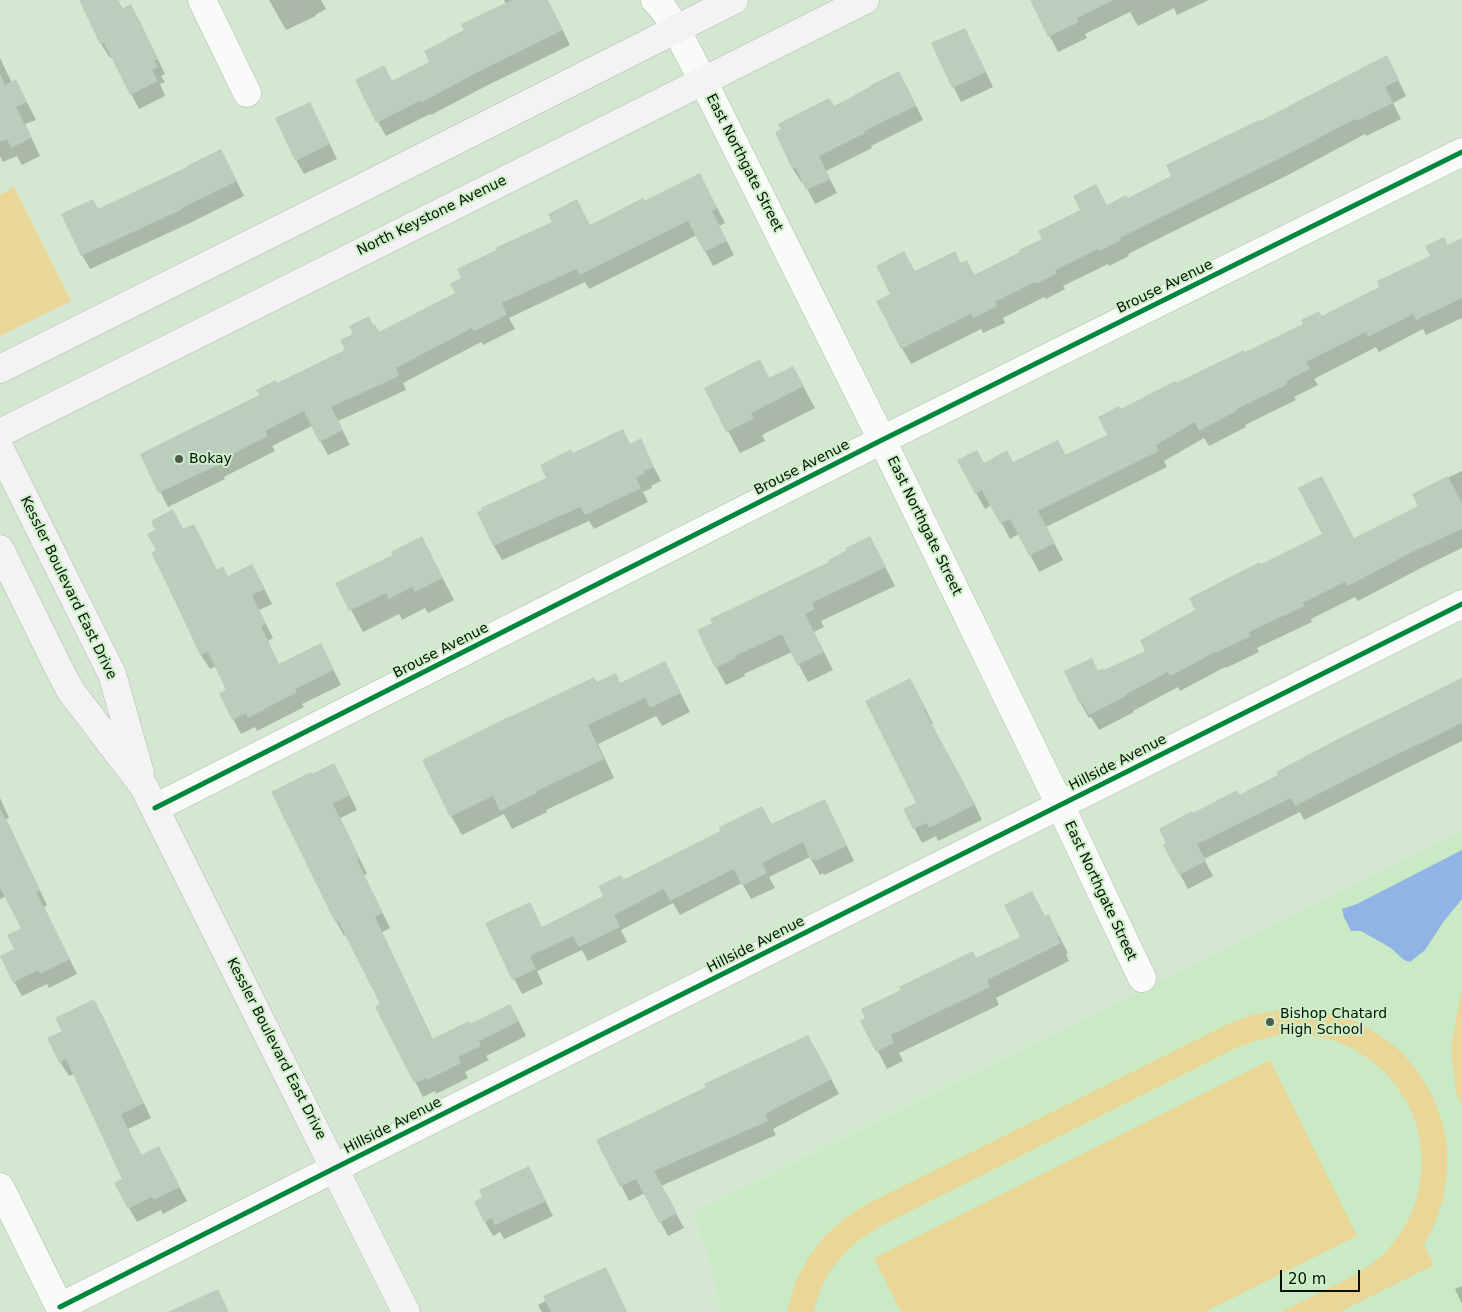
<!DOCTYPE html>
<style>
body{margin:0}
#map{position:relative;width:1462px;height:1312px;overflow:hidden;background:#d4e7d1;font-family:"DejaVu Sans",sans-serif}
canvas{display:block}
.scale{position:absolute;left:1280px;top:1270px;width:80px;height:22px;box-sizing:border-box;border:2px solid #061105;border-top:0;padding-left:6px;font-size:15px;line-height:18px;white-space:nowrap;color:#061105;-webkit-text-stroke:4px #cdf0c8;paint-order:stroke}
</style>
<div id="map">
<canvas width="1462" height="1312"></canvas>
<div class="scale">20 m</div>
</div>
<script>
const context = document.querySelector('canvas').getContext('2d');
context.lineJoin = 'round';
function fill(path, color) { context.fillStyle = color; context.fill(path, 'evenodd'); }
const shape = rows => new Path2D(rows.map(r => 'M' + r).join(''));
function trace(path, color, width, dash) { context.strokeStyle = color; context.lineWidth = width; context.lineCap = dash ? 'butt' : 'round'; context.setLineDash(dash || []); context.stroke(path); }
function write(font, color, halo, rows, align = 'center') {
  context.font = font + ' "DejaVu Sans",sans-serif'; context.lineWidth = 4; context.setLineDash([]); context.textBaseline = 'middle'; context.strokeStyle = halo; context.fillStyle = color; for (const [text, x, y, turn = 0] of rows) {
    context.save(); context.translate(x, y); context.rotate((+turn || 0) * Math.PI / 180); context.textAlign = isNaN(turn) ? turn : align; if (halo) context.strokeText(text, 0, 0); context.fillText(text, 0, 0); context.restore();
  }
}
const built = shape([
 [1462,831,1462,1312,721,1312,710,1259,694,1213]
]);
const green = shape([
 [14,187,71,301,0,336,0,195],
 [1462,988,1462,1105,1456,1093,1451,1048],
 [1305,1009,1333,1014,1357,1022,1381,1036,1401,1052,1419,1073,1432,1095,1442,1121,1447,1146,1447,1174,1443,1199,1434,1226,1424,1245,1434,1265,1339,1312,1281,1312,1353,1276,1370,1265,1385,1253,1398,1237,1408,1220,1416,1202,1420,1182,1422,1162,1420,1142,1416,1122,1408,1104,1397,1087,1385,1072,1369,1059,1352,1048,1333,1040,1314,1036,1294,1034,1274,1036,1255,1041,1236,1048,879,1227,859,1240,844,1254,829,1272,820,1291,813,1312,787,1312,796,1281,809,1257,825,1236,845,1218,867,1204,1228,1024,1252,1015,1280,1010],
 [1270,1060,1357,1236,1205,1312,901,1312,874,1258]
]);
const water = shape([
 [1462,850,1462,899,1444,921,1425,950,1410,962,1404,960,1391,948,1361,931,1351,931,1344,917,1342,909,1357,904]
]);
const shadow = shape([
 [93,0,118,0,123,10,139,20,165,74,161,76,165,82,160,84,165,96,139,109,112,57,110,58,101,44,83,5],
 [269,0,321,0,326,9,315,15,316,16,286,30],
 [504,0,542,0,558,20,570,45,484,87,431,115,430,114,386,136,378,122,393,82,431,62,465,30,506,4],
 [1031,0,1209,0,1177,15,1174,8,1138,26,1130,12,1085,34,1087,38,1058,52],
 [964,29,972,43,993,87,961,102,932,44],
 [0,58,12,83,16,81,36,120,25,124,40,156,22,165,17,156,3,162,0,156],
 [1395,73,1406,96,1393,103,1401,119,1366,136,1365,134,1288,175,1172,232,1128,254,1129,256,1109,266,1108,264,1063,286,1065,289,1046,299,1044,297,1003,318,1005,323,983,333,981,329,911,364,902,348,892,294,915,272,961,265,967,262,975,276,1022,253,1044,239,1082,211,1096,185,1107,206,1127,199,1173,176,1259,122],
 [907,87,923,120,871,146,872,148,826,171,837,193,815,204,804,182,802,183,793,169,776,133,834,107],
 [310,103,337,159,304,174,296,160],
 [221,150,244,196,190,223,90,269,82,255,98,210,189,167],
 [700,175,725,223,719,226,734,255,713,266,697,235,589,289,585,282,509,318,515,329,483,345,481,342,403,383,406,390,338,421,350,445,328,455,312,426,272,446,275,451,224,477,225,479,168,507,141,454,261,396,277,384,346,351,374,326,379,333,590,226,644,203],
 [1462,245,1462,318,1426,335,1423,329,1379,352,1376,347,1314,379,1318,385,1294,397,1296,400,1245,425,1246,427,1209,446,1204,438,1164,461,1167,467,1046,527,1063,560,1039,572,1019,534,1010,539,992,505,985,509,976,493,984,464,1013,464,1058,442,1066,456,1109,435,1120,410,1245,354,1322,317,1381,287,1448,246],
 [759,361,770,379,793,368,815,408,762,435,765,441,740,453,705,389],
 [622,431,630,445,640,440,661,481,651,486,652,488,643,492,648,502,594,529,589,521,502,560,494,546,479,513,548,479],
 [1462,471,1462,548,1421,568,1358,601,1355,597,1311,619,1312,622,1257,648,1259,652,1226,668,1225,667,1180,691,1178,687,1133,711,1134,712,1099,730,1091,717,1089,718,1080,702,1098,672,1104,672,1147,651,1197,611,1261,565,1355,540,1420,506,1414,494],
 [184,531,202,540,217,571,228,577,260,580,272,604,259,610,273,638,268,641,279,665,328,659,341,685,302,704,304,707,257,731,255,727,241,734,233,719,228,690,216,666,210,669,201,655,152,553],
 [870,537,895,586,821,621,824,627,814,632,833,670,808,682,792,652,744,674,745,676,726,685,716,667,831,562],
 [422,538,454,600,428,613,425,608,402,620,399,614,363,632,337,584,394,555],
 [665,663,690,712,662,726,656,716,598,744,614,778,546,810,547,812,512,829,504,814,462,835,451,816,597,684,621,684],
 [1462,678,1462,741,1395,774,1304,820,1300,812,1204,859,1213,876,1188,889,1180,874,1192,814,1239,796],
 [918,694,933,724,931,725,972,799,982,820,938,841,936,836,922,843,905,810,918,803],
 [334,764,357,810,340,818,367,874,364,875,390,928,382,932,433,1040,469,1025,518,1020,526,1036,486,1056,489,1060,465,1072,468,1078,436,1094,435,1091,423,1097,377,1007,381,1005,346,935,344,936,336,921,311,775],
 [0,798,9,818,6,819,47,905,44,907,77,974,49,988,47,984,22,996,14,982,16,949,22,929,6,896,0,899],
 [762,807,772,825,832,815,854,861,824,875,823,873,820,875,810,857,769,877,775,888,751,899,742,883,680,915,673,903,621,930,627,942,588,961,582,950,537,971,543,984,522,994,486,924,542,928,604,897,623,882,722,831],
 [1048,915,1068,953,1066,954,1069,961,996,998,999,1005,899,1053,903,1061,887,1069,862,1021,976,960,1021,938],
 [93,1000,102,1015,151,1118,128,1129,142,1156,166,1162,187,1201,163,1214,161,1210,137,1222,129,1208,124,1180,74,1074,69,1076,60,1062,63,1032],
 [816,1050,839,1094,773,1129,776,1135,661,1186,684,1228,668,1236,645,1193,629,1201,598,1140],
 [536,1182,553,1216,504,1239,500,1232,493,1236,485,1222],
 [605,1269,627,1312,542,1312,538,1305],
 [1462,1286,1462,1304,1455,1289]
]);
const building = shape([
 [79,0,118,0,122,9,131,4,158,59,154,61,158,67,152,70,158,81,130,95,104,43,100,44],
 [512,0,548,0,563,30,476,73,422,102,421,100,376,123,355,80,384,65,392,81,429,62,424,51,464,30,461,24],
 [1030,0,1113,0,1077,18,1079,22,1048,37],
 [965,28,986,72,952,88,931,43],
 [1387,55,1399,80,1385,87,1393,103,1356,121,1355,119,1279,159,1163,216,1120,238,1121,240,1099,251,1098,249,1055,270,1057,273,1036,284,1035,282,995,302,997,306,973,318,971,314,901,349,876,301,890,294,876,266,904,251,915,271,955,251,961,263,967,260,974,275,1020,252,1019,250,1042,239,1038,231,1080,210,1073,196,1096,184,1107,205,1126,195,1128,198,1171,176,1166,165,1259,120,1260,121],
 [899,71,916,106,864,131,865,133,819,156,830,179,806,190,796,168,792,169,775,132,781,129,778,124,829,98,834,106,870,87,869,86],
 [0,74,5,85,16,79,27,102,16,107,31,138,11,148,7,139,0,142],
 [310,102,330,144,295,161,275,118],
 [221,149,237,181,182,208,183,209,81,256,61,214,93,199,98,209,187,167,187,166],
 [700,173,717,208,712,211,727,241,704,252,688,221,580,275,576,269,502,303,507,315,474,331,472,328,396,368,399,376,331,407,343,430,319,442,304,411,265,431,268,436,217,462,218,465,158,493,140,454,259,395,256,390,276,380,277,383,345,350,340,340,353,334,349,326,369,316,373,325,375,324,379,332,455,293,450,284,461,278,457,269,496,250,495,248,552,222,548,214,577,199,590,225,643,198,644,201],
 [1444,237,1448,245,1462,238,1462,298,1416,320,1413,314,1368,337,1366,332,1306,362,1310,369,1286,381,1288,384,1237,409,1238,410,1199,431,1195,422,1156,445,1159,451,1038,511,1055,543,1029,556,1010,519,1000,524,982,490,975,494,957,460,977,450,984,463,1007,450,1013,462,1058,440,1065,455,1107,435,1098,417,1119,406,1121,409,1175,381,1176,383,1244,350,1245,352,1303,324,1301,320,1319,311,1322,316,1379,287,1377,281,1430,256,1425,246],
 [760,359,769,378,793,366,804,386,751,413,754,419,726,432,704,388],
 [623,429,630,444,641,438,654,467,644,471,645,473,636,478,641,488,585,515,580,507,493,546,477,512,482,510,481,508,546,478,540,465,571,449,573,453],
 [1322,476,1354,538,1418,506,1412,494,1448,476,1462,504,1462,529,1412,552,1348,586,1345,582,1303,603,1304,606,1249,632,1251,636,1216,653,1215,652,1170,676,1168,672,1125,695,1126,696,1089,715,1082,702,1079,703,1064,671,1092,658,1098,671,1103,668,1104,670,1145,651,1140,640,1195,610,1189,598,1260,562,1261,564,1322,534,1298,488],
 [173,509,183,529,194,524,217,570,223,566,228,576,252,564,265,589,252,595,266,624,261,626,279,664,321,643,334,670,295,689,297,692,248,718,246,713,232,720,219,693,226,690,208,652,200,655,171,592,151,553,156,550,147,534,155,530,151,521],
 [422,536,443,578,415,592,412,587,389,599,386,593,349,611,335,583,393,555,391,552],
 [870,536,886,567,812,603,815,609,805,614,824,652,797,665,782,634,735,656,736,658,715,668,697,630,712,623,710,619,829,562,828,560,847,550,846,548],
 [665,661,681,693,650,708,645,698,588,725,604,759,537,791,537,793,500,811,493,796,450,817,422,760,510,716,510,717,594,677,597,682,616,673,620,683],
 [910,678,926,709,924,710,964,783,974,805,929,828,927,823,913,829,903,809,916,803,865,701],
 [1462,678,1462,723,1386,760,1295,806,1291,798,1197,844,1206,861,1179,875,1163,845,1166,843,1159,829,1192,811,1193,813,1237,790,1239,795,1278,775,1276,772,1338,739],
 [334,763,350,795,333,804,359,859,357,860,383,913,375,917,432,1039,469,1021,470,1024,510,1004,519,1021,479,1041,481,1046,458,1057,461,1063,427,1080,426,1078,414,1083,375,1007,380,1004,338,921,335,922,271,792,311,772,312,774],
 [825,799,847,846,815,861,814,859,811,861,803,842,762,863,767,873,742,886,734,869,670,901,664,889,614,915,620,927,579,947,573,936,530,956,536,969,512,980,485,923,530,902,542,927,603,896,598,886,621,875,623,880,720,831,719,827,762,806,771,824],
 [0,808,40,890,36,892,70,959,40,974,38,970,13,983,0,956,14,949,7,935,21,928,0,888],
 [1032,891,1045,916,1049,914,1059,936,1057,937,1061,943,987,980,990,987,891,1035,894,1043,876,1052,860,1021,865,1018,861,1009,901,990,899,987,973,951,976,958,1020,937,1004,905],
 [94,999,144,1103,121,1114,141,1155,159,1146,180,1187,154,1200,152,1197,128,1209,114,1183,122,1179,66,1059,59,1063,47,1038,62,1031,55,1018],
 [808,1035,832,1079,765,1114,768,1121,654,1171,677,1213,659,1223,636,1179,620,1187,596,1140,706,1087,704,1084],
 [529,1166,546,1201,495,1225,492,1218,484,1222,474,1202,482,1197,479,1190],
 [606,1267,627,1312,551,1312,543,1296],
 [218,1289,229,1312,168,1312]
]);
const minor = shape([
 [202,0,247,93],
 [655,0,664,10,676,29,703,81,882,440,1060,805,1142,978],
 [155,808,882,440,1462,152],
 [0,1187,62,1312],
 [60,1307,335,1168,1462,604]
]);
const primary = shape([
 [0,369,306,216,734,0],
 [0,433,865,0],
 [0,449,112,674,140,773],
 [0,549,57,665,70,690,144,787,406,1312]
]);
const cycleway = shape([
 [155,808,882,440,1462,152],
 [60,1307,335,1168,1462,604]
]);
const markers = [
 [179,459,5,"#4e5c4c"],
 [1270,1022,5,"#4e5c4c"]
];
const streetNames = [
 ["East Northgate Street",744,163,63],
 ["North Keystone Avenue",432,216,-26],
 ["Brouse Avenue",1165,287,-26],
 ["Brouse Avenue",802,468,-27],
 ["East Northgate Street",924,526,64],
 ["Kessler Boulevard East Drive",68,588,64],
 ["Brouse Avenue",441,651,-27],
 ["Hillside Avenue",1118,763,-27],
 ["East Northgate Street",1100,891,65],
 ["Hillside Avenue",756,945,-27],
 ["Kessler Boulevard East Drive",276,1049,63],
 ["Hillside Avenue",393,1126,-27]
];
const poiNames = [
 ["Bokay",189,459],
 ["Bishop Chatard",1280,1014],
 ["High School",1280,1030]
];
fill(built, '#cae9c5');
fill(green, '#ead697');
fill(water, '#90b4e5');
fill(shadow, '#0003');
fill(building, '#bbcdbe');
trace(minor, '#afbead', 29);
trace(primary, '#b3b7b3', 29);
trace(minor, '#f9fbf8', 28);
trace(primary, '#f3f3f4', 28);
trace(cycleway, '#00873e', 5);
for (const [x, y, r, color] of markers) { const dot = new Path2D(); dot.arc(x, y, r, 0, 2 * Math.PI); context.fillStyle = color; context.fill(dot); trace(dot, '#cdf0c8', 2); }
write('14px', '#061105', '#cdf0c8', streetNames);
write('14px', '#061105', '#cdf0c8', poiNames, 'left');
</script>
